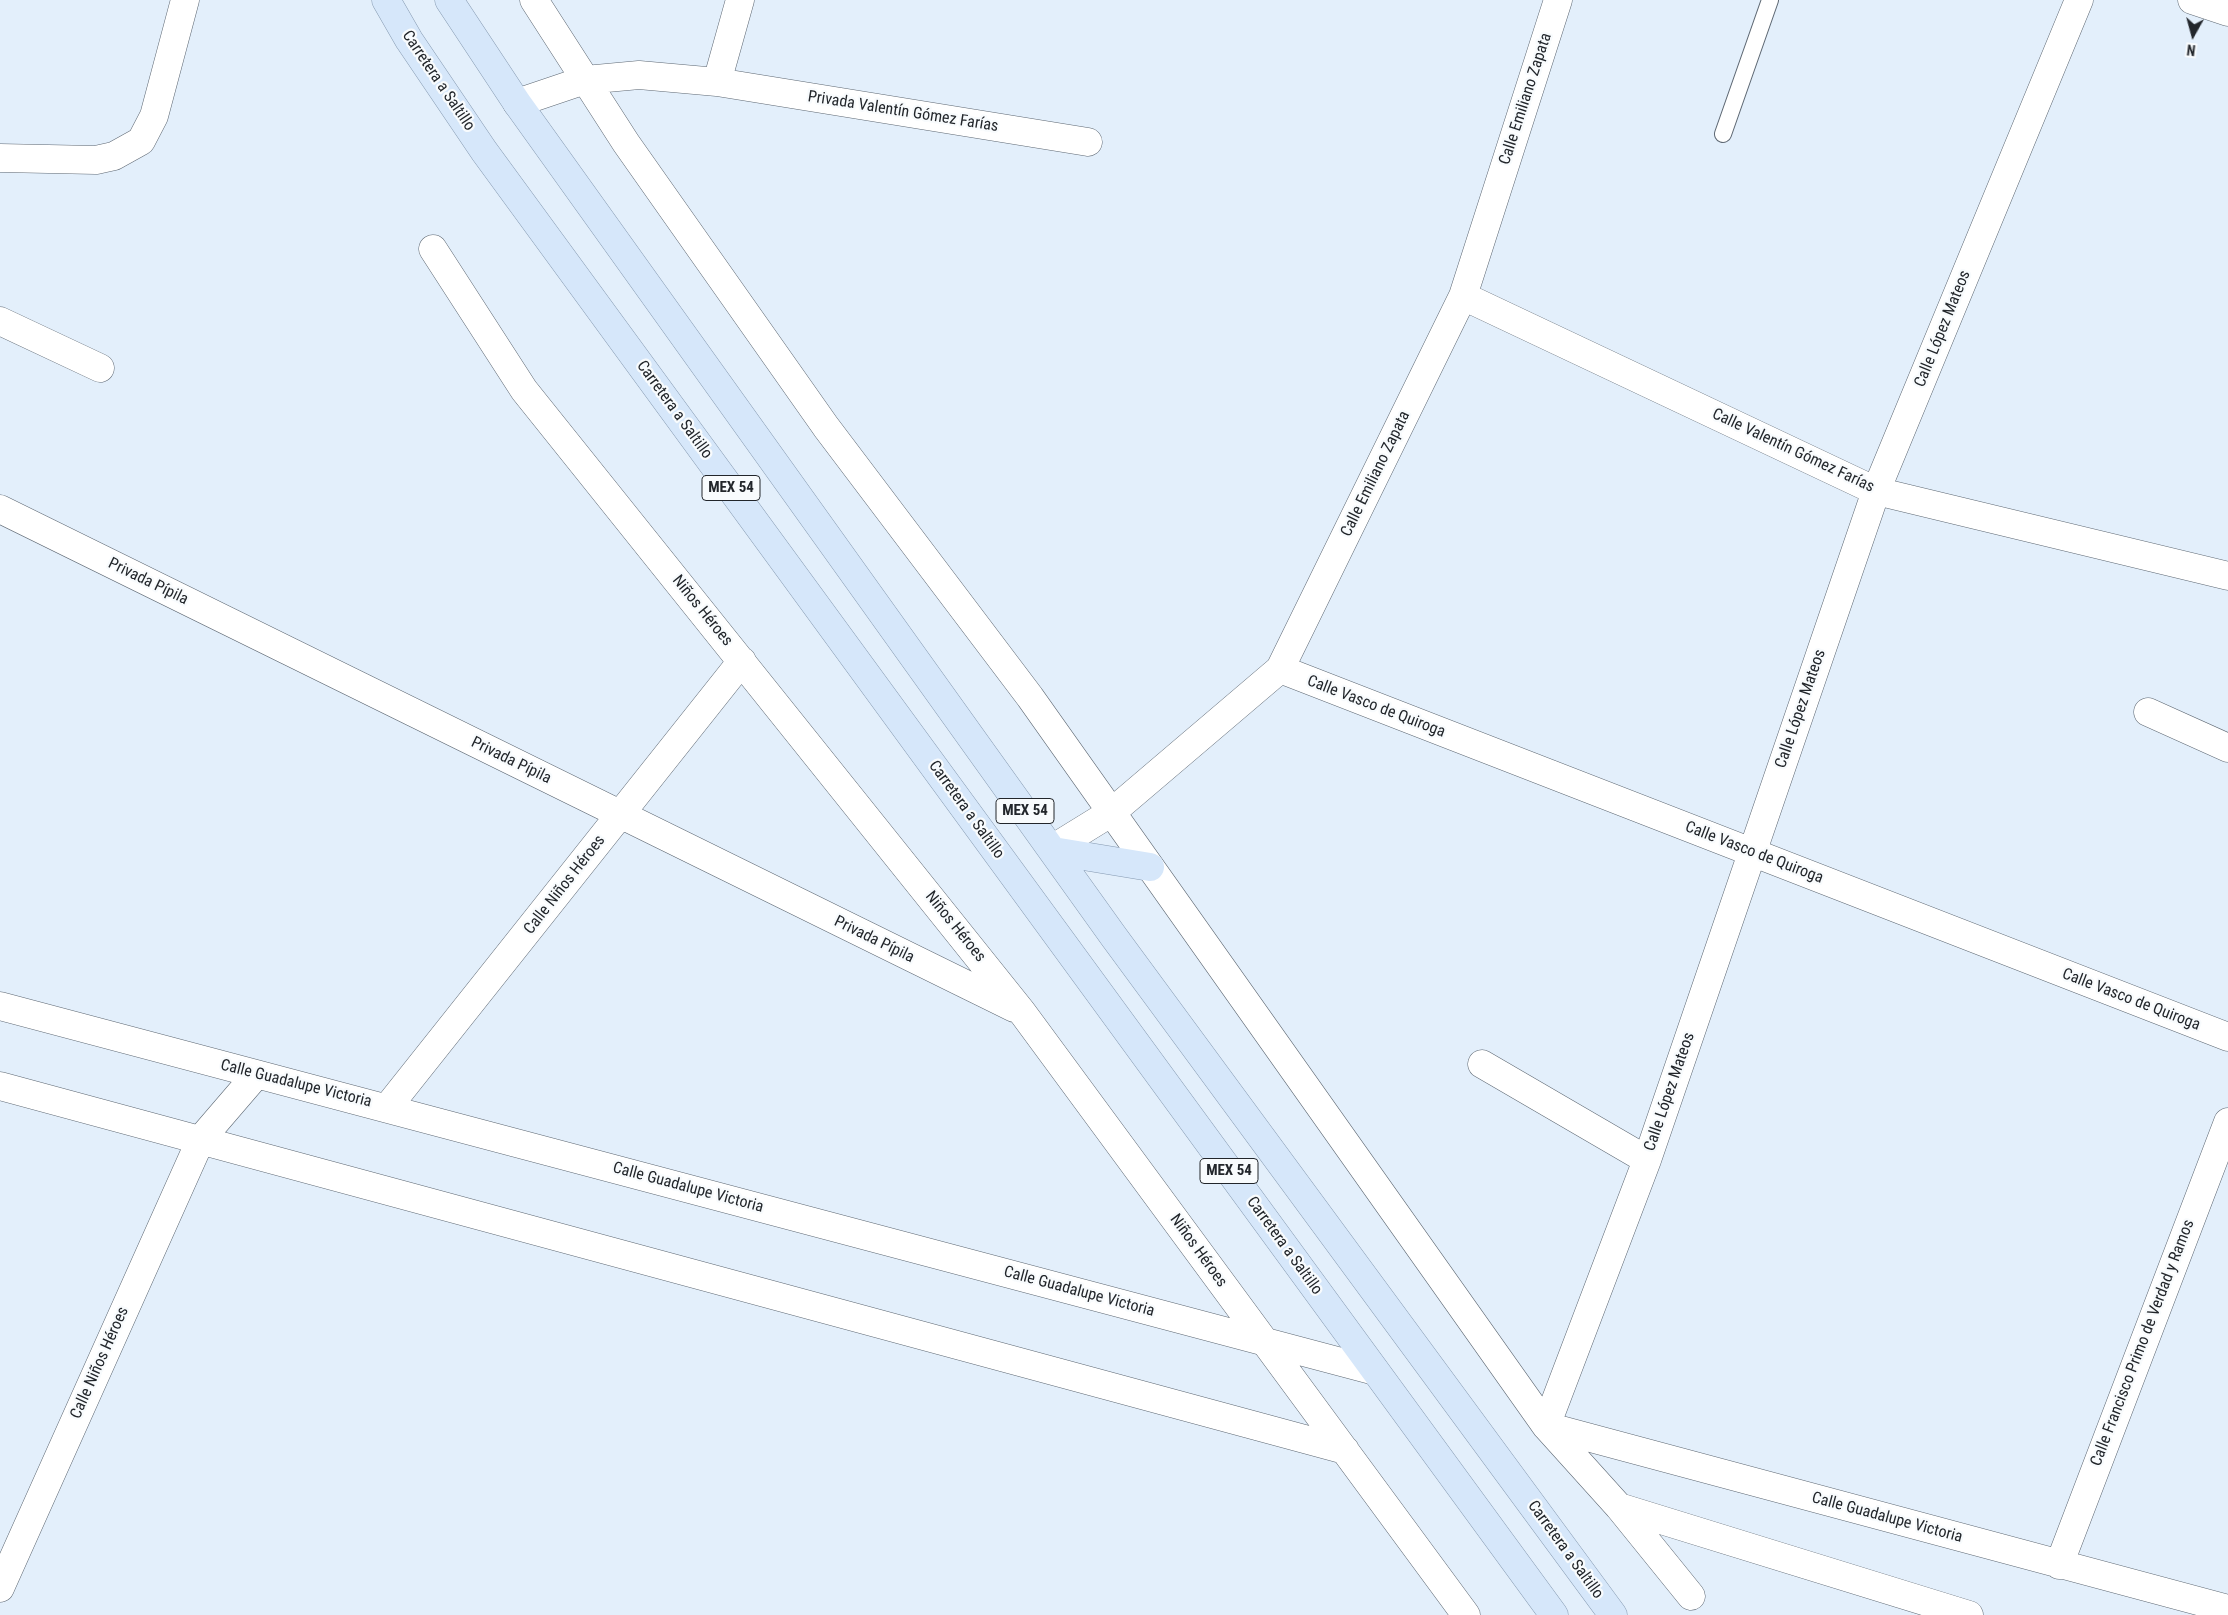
<!DOCTYPE html>
<meta charset="utf-8">
<style>
body{margin:0}
#map{position:relative;width:2228px;height:1615px;overflow:hidden;background:#e3effb;font-family:"Roboto Condensed",sans-serif}
canvas{display:block}
.north{position:absolute;left:2168px;top:10px;width:50px;height:50px;-webkit-text-stroke:4px #f8fbfd;paint-order:stroke;rotate:187deg;font-size:14px;font-weight:700;line-height:20px;text-align:center;color:#22262b}
.north::after{content:'';display:block;margin:auto;width:18px;height:22px;background:#22262b;clip-path:polygon(50% 0,100% 100%,50% 72%,0 100%)}
</style>
<div id="map">
<canvas width="2228" height="1615"></canvas>
<div class="north">N</div>
</div>
<script>
const context = document.querySelector('canvas').getContext('2d');
context.lineJoin = 'round';
const shape = rows => new Path2D(rows.map(r => 'M' + r).join(''));
function trace(path, color, width, dash) { context.strokeStyle = color; context.lineWidth = width; context.lineCap = dash ? 'butt' : 'round'; context.setLineDash(dash || []); context.stroke(path); }
function write(font, color, halo, rows, align = 'center') {
  context.font = font + ' "Roboto Condensed",sans-serif'; context.lineWidth = 4.5; context.setLineDash([]); context.textBaseline = 'middle'; context.strokeStyle = halo; context.fillStyle = color; for (const [text, x, y, turn = 0] of rows) {
    context.save(); context.translate(x, y); context.rotate((+turn || 0) * Math.PI / 180); context.textAlign = isNaN(turn) ? turn : align; if (halo) context.strokeText(text, 0, 0); context.fillText(text, 0, 0); context.restore();
  }
}
const lane = shape([
 [1723,134,1770,0]
]);
const street = shape([
 [534,0,626,143,826,427,1030,697,1546,1426,1619,1507,1691,1596],
 [2192,0,2228,12],
 [717,82,740,0],
 [517,103,585,80,639,75,717,82,1088,142],
 [0,158,96,160,114,156,141,141,154,116,185,0],
 [433,249,524,390,1022,1012,1466,1615],
 [1463,296,1876,491,2228,576],
 [0,321,100,368],
 [0,509,1014,1008],
 [1280,669,2228,1037],
 [2148,712,2228,748],
 [1052,849,1112,812,1280,669,1463,296,1558,0],
 [0,1006,1375,1371],
 [1482,1064,1647,1160],
 [0,1086,1345,1450],
 [387,1108,742,661],
 [1546,1426,1647,1160,1876,491,2079,0],
 [1546,1426,2228,1609],
 [1619,1507,1969,1615],
 [2059,1565,2228,1122],
 [0,1588,201,1139,256,1075]
]);
const primary = shape([
 [386,0,409,40,484,151,1554,1615],
 [449,0,517,103,1114,937,1613,1615],
 [1053,851,1150,867]
]);
const shields = [
 [731,488,58],
 [1025,811,58],
 [1229,1171,58]
];
const shieldNames = [
 ["MEX 54",731,488],
 ["MEX 54",1025,811],
 ["MEX 54",1229,1171]
];
const streetNames = [
 ["Carretera a Saltillo",438,81,56],
 ["Calle Emiliano Zapata",1526,99,-72],
 ["Privada Valentín Gómez Farías",903,112,9],
 ["Calle López Mateos",1943,329,-68],
 ["Carretera a Saltillo",674,410,54],
 ["Calle Valentín Gómez Farías",1793,451,25],
 ["Calle Emiliano Zapata",1376,474,-64],
 ["Privada Pípila",148,582,26],
 ["Niños Héroes",702,611,51],
 ["Calle Vasco de Quiroga",1376,707,21],
 ["Calle López Mateos",1801,709,-71],
 ["Privada Pípila",511,761,26],
 ["Carretera a Saltillo",966,810,54],
 ["Calle Vasco de Quiroga",1754,853,21],
 ["Calle Niños Héroes",565,885,-52],
 ["Niños Héroes",955,927,51],
 ["Privada Pípila",874,940,26],
 ["Calle Vasco de Quiroga",2131,1000,21],
 ["Calle Guadalupe Victoria",296,1084,14],
 ["Calle López Mateos",1670,1092,-71],
 ["Calle Guadalupe Victoria",688,1188,15],
 ["Carretera a Saltillo",1284,1246,54],
 ["Niños Héroes",1198,1251,54],
 ["Calle Guadalupe Victoria",1079,1292,15],
 ["Calle Francisco Primo de Verdad y Ramos",2143,1343,-69],
 ["Calle Niños Héroes",100,1363,-66],
 ["Calle Guadalupe Victoria",1887,1518,15],
 ["Carretera a Saltillo",1565,1550,54]
];
trace(lane, '#5e6873', 18);
trace(street, '#5e6873', 29);
trace(primary, '#8599b0', 29);
trace(lane, '#fff', 16);
trace(street, '#fff', 28);
trace(primary, '#d6e7fa', 28);
for (const [x, y, w] of shields) { const box = new Path2D(); box.roundRect(x - w / 2, y - 12.5, w, 25, 4); context.fillStyle = '#f8fbfd'; context.fill(box); trace(box, '#22262b', 1); }
write('bold 15px', '#22262b', null, shieldNames);
write('16px', '#22262b', '#f8fbfd', streetNames);
</script>
